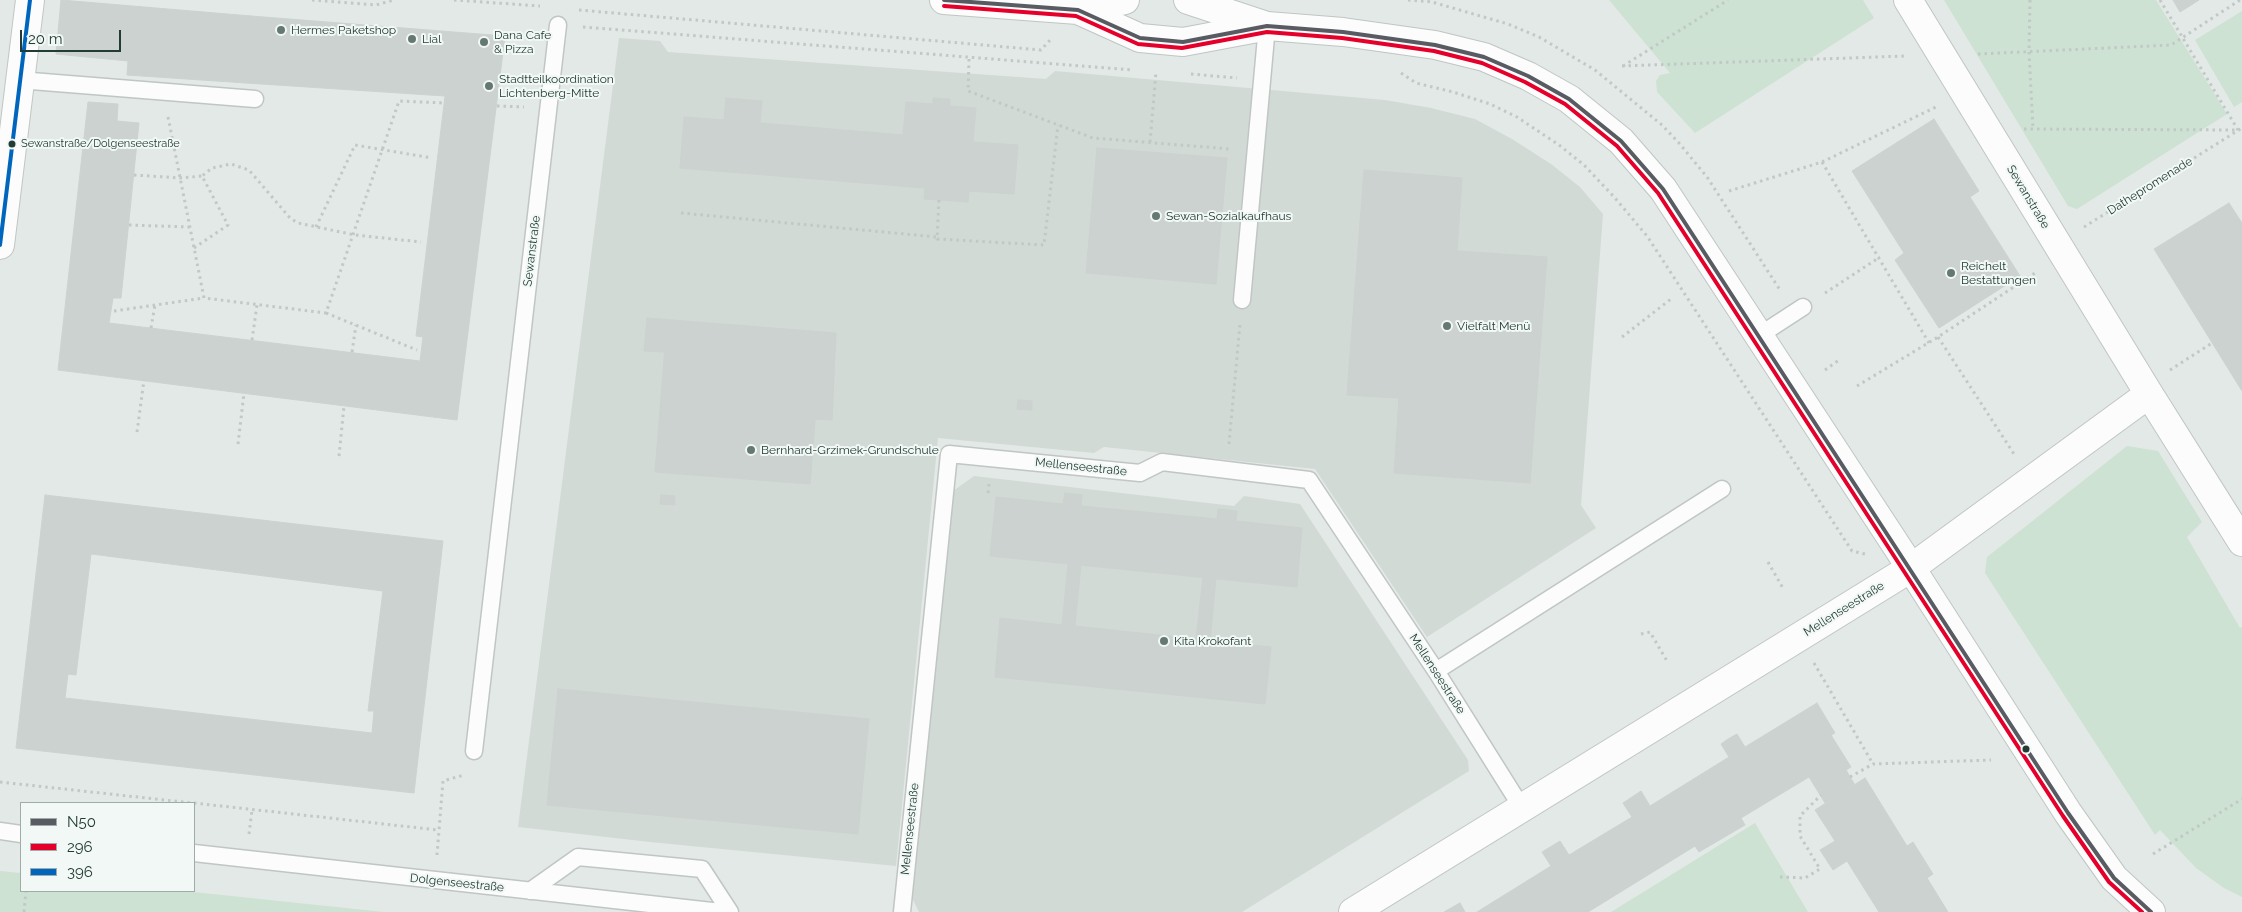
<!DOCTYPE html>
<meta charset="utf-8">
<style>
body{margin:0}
#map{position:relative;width:2242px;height:912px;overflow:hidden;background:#e3e9e6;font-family:Raleway,sans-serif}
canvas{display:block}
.legend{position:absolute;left:20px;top:802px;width:175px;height:90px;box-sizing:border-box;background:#f2f8f5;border:1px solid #9faca8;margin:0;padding:6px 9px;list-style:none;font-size:15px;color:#223b34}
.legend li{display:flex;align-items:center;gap:10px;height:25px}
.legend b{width:25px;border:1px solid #9faca8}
.scale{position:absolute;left:20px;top:30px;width:101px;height:22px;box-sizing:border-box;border:2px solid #223b34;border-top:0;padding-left:6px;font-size:15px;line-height:18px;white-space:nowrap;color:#223b34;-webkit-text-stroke:4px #f2f8f5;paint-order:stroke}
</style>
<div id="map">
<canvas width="2242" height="912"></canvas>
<ul class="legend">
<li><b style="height:6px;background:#595b62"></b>N50</li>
<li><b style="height:6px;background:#e4002b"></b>296</li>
<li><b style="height:6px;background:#0065bd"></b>396</li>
</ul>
<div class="scale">20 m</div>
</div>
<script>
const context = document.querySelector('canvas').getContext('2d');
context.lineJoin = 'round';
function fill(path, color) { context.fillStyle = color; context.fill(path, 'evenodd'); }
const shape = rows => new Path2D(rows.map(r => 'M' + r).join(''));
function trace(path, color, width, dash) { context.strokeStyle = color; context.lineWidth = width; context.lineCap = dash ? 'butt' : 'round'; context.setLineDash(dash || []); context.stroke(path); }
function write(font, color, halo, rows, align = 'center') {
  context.font = font + ' Raleway,sans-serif'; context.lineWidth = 4; context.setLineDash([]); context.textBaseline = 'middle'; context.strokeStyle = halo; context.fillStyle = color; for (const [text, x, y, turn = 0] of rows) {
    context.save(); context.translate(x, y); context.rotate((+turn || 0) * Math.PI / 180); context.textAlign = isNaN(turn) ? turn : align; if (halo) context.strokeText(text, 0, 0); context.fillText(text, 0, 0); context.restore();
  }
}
const built = shape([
 [619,38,660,41,668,52,1046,79,1055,71,1385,100,1431,108,1475,119,1512,139,1551,164,1580,187,1603,214,1581,505,1596,528,1427,637,1315,469,1104,447,1094,453,938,438,896,866,650,842,518,827],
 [974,476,1234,506,1244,496,1300,504,1468,760,1469,771,1242,912,919,912,911,896,953,491]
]);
const green = shape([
 [1609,0,1863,0,1874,18,1695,133,1657,92,1656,81,1660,75,1670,73],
 [1944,0,2156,0,2227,114,2077,209,2068,206],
 [2242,11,2242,102,2234,107,2195,40],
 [2127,446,2158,451,2202,522,2187,537,2240,628,2242,627,2242,897,2224,888,2196,868,2160,830,2155,835,1985,573,1987,557],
 [1755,823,1808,912,1611,912],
 [0,871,21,873,21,891,184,891,384,912,0,912]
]);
const building = shape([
 [61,0,251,16,246,83,127,75,128,61,56,54,61,0],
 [2173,0,2199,0,2180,12,2173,0],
 [251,16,505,36,457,420,58,370,88,102,118,104,117,121,139,123,121,298,113,298,109,323,420,361,423,337,416,336,445,96,246,83,251,16],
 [726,98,762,101,760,123,903,135,906,102,933,104,933,98,950,99,950,106,976,108,973,142,1018,145,1014,194,969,191,968,202,924,199,925,188,680,168,684,117,724,120,726,98],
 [1934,119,1979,191,1970,197,2020,276,1939,328,1895,260,1904,253,1852,171,1934,119],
 [1097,148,1227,158,1216,284,1086,273,1097,148],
 [1364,170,1462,178,1457,251,1547,257,1530,483,1394,473,1399,398,1347,395,1364,170],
 [2229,203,2242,223,2242,391,2154,249,2229,203],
 [647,318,836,333,832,420,815,419,820,359,665,347,664,352,644,351,647,318],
 [665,347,820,359,810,484,655,472,665,347],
 [1018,400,1032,401,1032,410,1017,409,1018,400],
 [1065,493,1082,495,1081,506,1217,519,1218,509,1227,510,1237,511,1236,521,1302,528,1297,587,990,556,996,497,1063,504,1065,493],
 [45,495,443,541,414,793,16,748,45,495],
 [91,554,383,591,368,711,374,711,372,733,65,698,68,674,76,675,91,554],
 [661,495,675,496,675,505,660,504,661,495],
 [1068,564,1081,565,1075,626,1196,639,1203,577,1216,578,1210,641,1271,647,1265,704,995,677,1000,618,1062,625,1068,564],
 [558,689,869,719,858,834,547,805,558,689],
 [1817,703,1835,733,1831,735,1851,767,1846,770,1855,785,1825,803,1809,777,1741,818,1745,825,1699,852,1695,846,1588,912,1477,912,1551,866,1542,852,1560,841,1569,855,1632,817,1623,803,1641,791,1650,806,1729,757,1721,744,1728,739,1737,734,1745,747,1817,703],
 [1865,778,1907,846,1913,842,1933,874,1927,878,1948,912,1879,912,1847,861,1833,870,1820,850,1835,841,1815,810,1865,778],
 [1460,903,1465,912,1444,912,1451,908,1460,903]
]);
const path = shape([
 [312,0,376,5,394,0],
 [454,0,540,6],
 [1408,0,1432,2,1508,24,1539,37,1595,70,1662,125,1679,143,1707,177,1780,290],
 [2030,0,2029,52,2033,129],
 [2160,0,2238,130],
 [579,10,1041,50,1051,39],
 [583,27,1133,70],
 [1978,54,2171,45,2240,0],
 [969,59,968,91,1093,138,1230,149],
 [1622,66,1906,56],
 [1623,66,1728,0],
 [1401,73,1416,83,1453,92,1490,104,1517,117,1559,145,1584,165,1615,198,1647,236,1852,551,1865,554],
 [1191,74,1237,78],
 [497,106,524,107],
 [168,117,204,298,326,313,399,101,444,103],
 [2024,129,2238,130],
 [1150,142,1156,72],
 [1822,162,1929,343],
 [134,175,180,178,202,176],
 [1729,191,1822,162,1936,107],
 [939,200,937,239,1044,245,1058,125],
 [681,213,937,237],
 [129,225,190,227],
 [316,227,355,145,432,158],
 [2084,227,2242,128],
 [194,248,228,225,202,176,212,168,231,164,249,170,290,218,298,223,355,235,421,242],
 [1825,293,1880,257],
 [114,311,204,298],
 [326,313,417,350],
 [151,328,155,305],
 [1622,337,1671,299],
 [1938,337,2014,454],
 [252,340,257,305],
 [352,352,356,325],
 [1825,370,1839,360],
 [2170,370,2212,343],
 [1857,386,1938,337,2038,271],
 [137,432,144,380],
 [238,444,244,393],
 [1229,444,1240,324],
 [339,456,344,406],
 [988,493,989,484],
 [1768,562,1784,590],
 [1641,634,1650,632,1667,661],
 [1814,663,1873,764],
 [1850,777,1873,764,1991,760],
 [0,782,192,803],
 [194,803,438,830],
 [249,834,252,810],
 [2153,854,2242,799],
 [437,855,443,781,464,775],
 [1780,877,1805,878,1820,869,1800,836,1800,816,1821,795],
 [24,912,26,891]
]);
const lane = shape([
 [19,80,255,99],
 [1242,300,1267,26],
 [1760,335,1803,307],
 [1436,671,1722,489],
 [474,751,558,25],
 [0,831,21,834],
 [194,853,721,912],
 [530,891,578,857,702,869,730,912],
 [902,912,949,454,1140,473,1162,462,1309,480,1436,671,1522,808]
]);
const street = shape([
 [1908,0,2149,394,2242,542],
 [0,245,30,0],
 [1353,912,1911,568,2149,394]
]);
const secondary = shape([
 [944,0,1078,10,1125,0],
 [1188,0,1267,26,1343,32,1435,45,1484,57,1528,76,1569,99,1621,141,1663,189,1911,568,2068,813,2114,878,2151,912],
 [1078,10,1140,38,1183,42,1263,27]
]);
const bus1 = shape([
 [944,0,1078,10,1140,38,1183,42,1267,26,1343,32,1435,45,1484,57,1528,76,1569,99,1621,141,1663,189,2068,813,2114,878,2151,912]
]);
const bus2 = shape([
 [944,6,1076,16,1138,44,1182,48,1267,32,1342,38,1434,51,1482,63,1525,82,1565,104,1617,146,1658,193,2063,816,2109,882,2142,912]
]);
const bus3 = shape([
 [0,245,30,0]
]);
const markers = [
 [281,30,5,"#667872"],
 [412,39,5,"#667872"],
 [484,42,5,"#667872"],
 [489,86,5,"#667872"],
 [12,144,4.5,"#223b34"],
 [1156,216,5,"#667872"],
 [1951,273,5,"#667872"],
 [1447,326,5,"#667872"],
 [751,450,5,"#667872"],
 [1164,641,5,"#667872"],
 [2026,749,4.5,"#223b34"]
];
const busNames = [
 ["Sewanstraße/Dolgenseestraße",21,144]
];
const poiNames = [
 ["Hermes Paketshop",291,30],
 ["Dana Cafe",494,35],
 ["& Pizza",494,49],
 ["Lial",422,39],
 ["Stadtteilkoordination",499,79],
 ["Lichtenberg-Mitte",499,93],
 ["Sewan-Sozialkaufhaus",1166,216],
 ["Reichelt",1961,266],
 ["Bestattungen",1961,280],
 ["Vielfalt Menü",1457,326],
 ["Bernhard-Grzimek-Grundschule",761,450],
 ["Kita Krokofant",1174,641]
];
const streetNames = [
 ["Dathepromenade",2150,186,-32],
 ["Sewanstraße",2028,197,59],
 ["Sewanstraße",532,251,-83],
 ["Mellenseestraße",1081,467,6],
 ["Mellenseestraße",1844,609,-32],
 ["Mellenseestraße",1437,674,57],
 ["Mellenseestraße",910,829,-84],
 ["Dolgenseestraße",457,883,6]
];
fill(built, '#d2dad6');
fill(green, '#cde2d3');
fill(building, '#ccd2cf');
trace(building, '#ccd2cf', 1);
trace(lane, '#c0c6c3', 19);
trace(street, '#c0c6c3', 30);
trace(secondary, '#bfc6c3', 30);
trace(path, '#c0c9c5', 3, [2.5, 4]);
trace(lane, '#fbfcfb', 16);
trace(street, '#fbfcfb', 28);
trace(secondary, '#fbfcfb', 28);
trace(bus1, '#595b62', 4);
trace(bus2, '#e4002b', 4);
trace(bus3, '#0065bd', 4);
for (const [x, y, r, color] of markers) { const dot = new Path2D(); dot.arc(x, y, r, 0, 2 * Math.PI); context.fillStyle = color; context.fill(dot); trace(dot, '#f2f8f5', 2); }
write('11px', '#223b34', '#f2f8f5', busNames, 'left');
write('12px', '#223b34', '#f2f8f5', poiNames, 'left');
write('12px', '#223b34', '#f2f8f5', streetNames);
</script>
